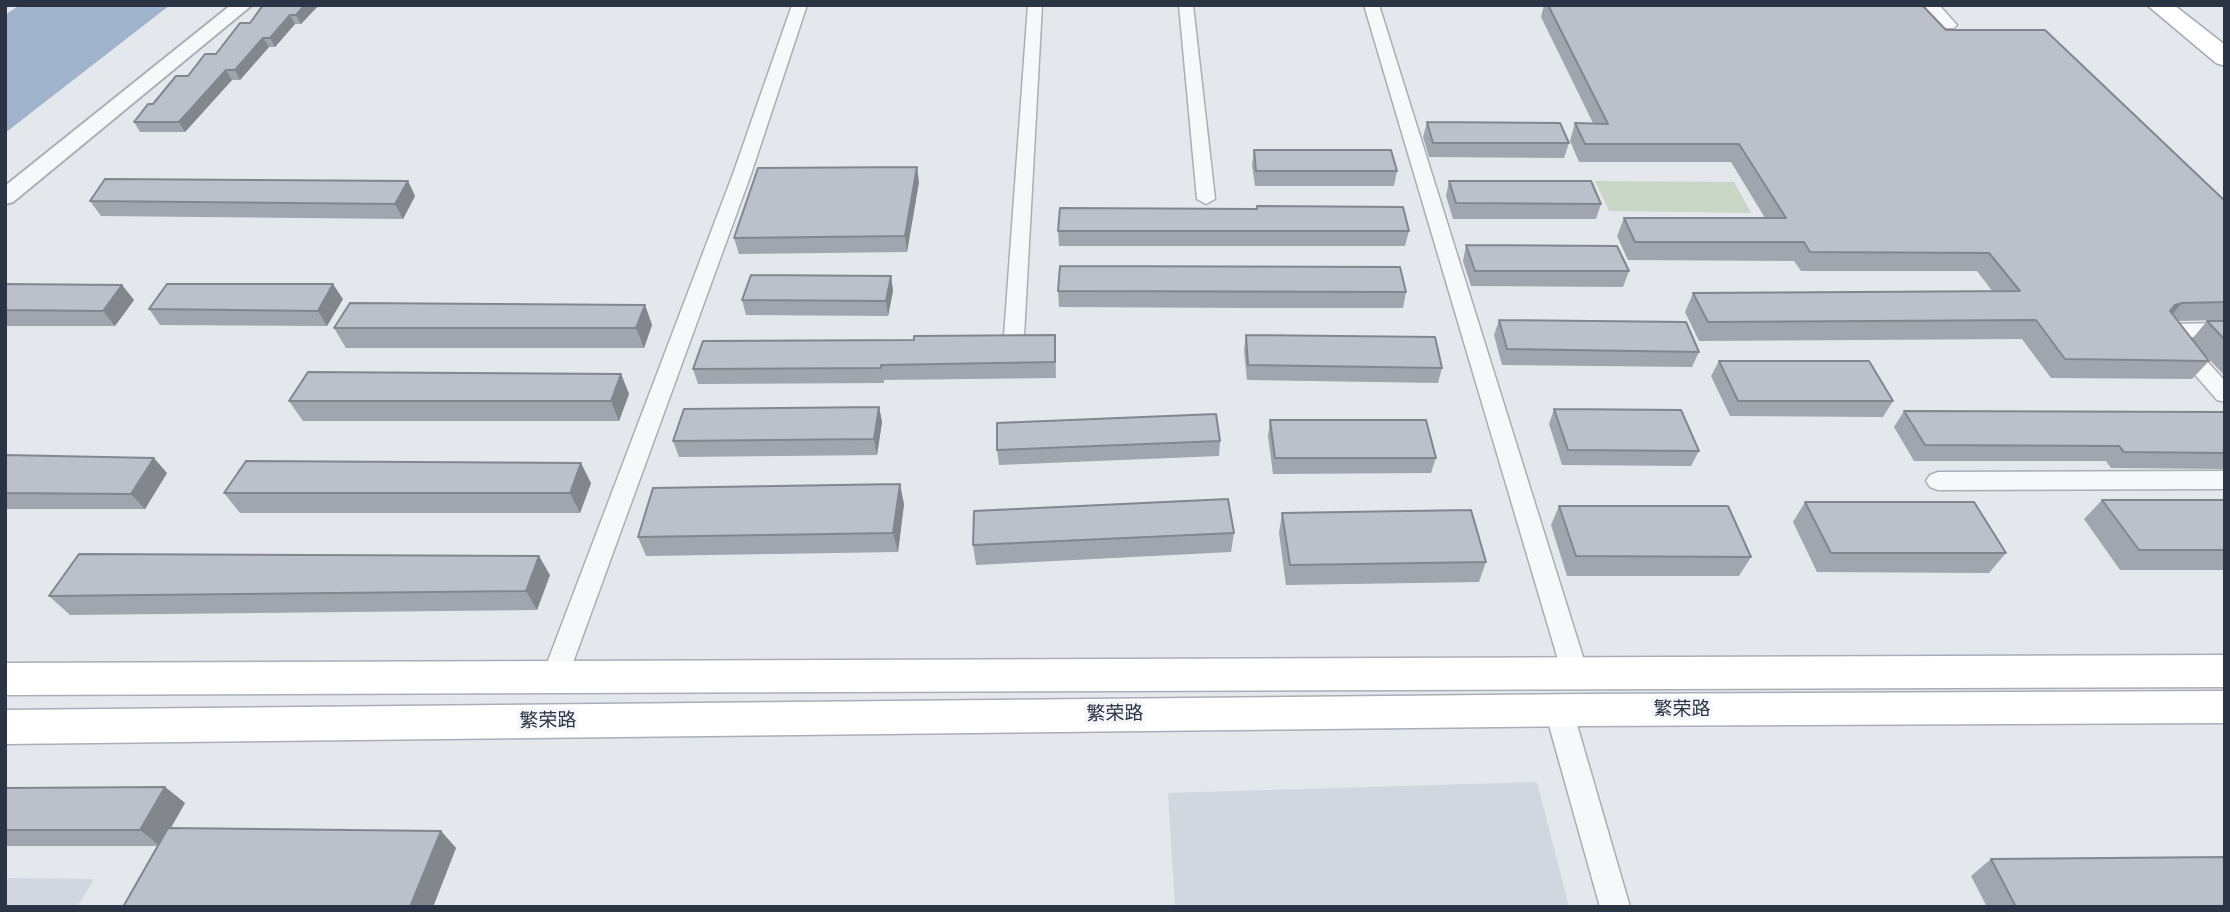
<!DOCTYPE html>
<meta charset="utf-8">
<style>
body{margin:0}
#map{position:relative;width:2230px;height:912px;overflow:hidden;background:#e4e7ec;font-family:"Nunito Sans",sans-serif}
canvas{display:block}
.frame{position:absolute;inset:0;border:7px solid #2b3445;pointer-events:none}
</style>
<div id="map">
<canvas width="2230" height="912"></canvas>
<div class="frame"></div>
</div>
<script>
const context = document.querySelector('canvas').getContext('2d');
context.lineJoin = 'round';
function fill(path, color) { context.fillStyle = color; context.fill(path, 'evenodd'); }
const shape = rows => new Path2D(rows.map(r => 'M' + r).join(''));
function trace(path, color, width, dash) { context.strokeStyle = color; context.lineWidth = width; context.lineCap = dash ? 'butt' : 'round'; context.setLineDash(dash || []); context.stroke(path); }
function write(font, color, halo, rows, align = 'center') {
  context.font = font + ' "Nunito Sans","Noto Sans SC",sans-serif'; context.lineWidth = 7; context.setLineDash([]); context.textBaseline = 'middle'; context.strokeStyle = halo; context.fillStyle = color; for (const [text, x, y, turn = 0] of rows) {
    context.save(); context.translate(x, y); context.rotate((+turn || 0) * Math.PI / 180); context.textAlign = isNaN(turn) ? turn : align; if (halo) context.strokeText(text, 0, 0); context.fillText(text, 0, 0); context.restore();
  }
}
const built = shape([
 [1537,782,1569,907,1175,907,1168,793],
 [5,878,94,879,77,907,5,907]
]);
const green = shape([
 [1595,181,1734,182,1751,213,1609,211]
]);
const water = shape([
 [20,5,170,5,5,133,5,15]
]);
const minor = shape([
 [792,5,807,5,751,174,567,679,563,687,554,690,545,687,541,679,733,174,792,5],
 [1028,5,1042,5,1024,336,1021,341,1014,343,1007,341,1004,336,1028,5],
 [1179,5,1193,5,1215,199,1206,204,1197,199,1179,5],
 [1364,5,1379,5,1588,673,1584,681,1575,684,1566,681,1562,673,1364,5],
 [1923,5,1939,5,1957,25,1954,28,1944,28,1923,5],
 [2225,323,2225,337,2185,337,2225,381,2225,402,2217,400,2157,331,2160,326,2167,324,2225,323],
 [2225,471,2225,489,1938,490,1930,487,1926,481,1930,475,1938,472,2225,471],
 [1559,699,1569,703,1573,711,1630,907,1600,907,1545,711,1549,703,1559,699]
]);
const tertiary = shape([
 [231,5,252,5,13,202,5,204,5,186,231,5]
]);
const secondary = shape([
 [2225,655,2225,687,5,695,5,663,2225,655],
 [2225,691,2225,723,1586,726,5,744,5,710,1586,694,2225,691]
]);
const primary = shape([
 [2147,5,2174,5,2225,45,2225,66,2216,63,2147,5]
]);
const wall = shape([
 [263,5,319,5,301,24,295,24,275,47,269,47,240,80,232,80,185,132,140,132,134,122,153,104,216,54,250,23],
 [1544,5,1922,5,1946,30,2225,201,2225,320,2178,321,2192,339,2207,321,2225,321,2225,376,2203,353,2209,361,2192,379,2051,378,2022,339,1699,341,1685,312,1693,293,1993,292,1977,271,1801,271,1794,261,1628,260,1617,236,1624,218,1765,218,1731,162,1579,162,1570,141,1575,123,1593,123,1541,17],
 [1427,122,1569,143,1564,158,1429,157,1423,137],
 [1254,150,1397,171,1394,186,1255,186,1252,165],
 [408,181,415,196,403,219,101,216,90,201],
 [1449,181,1601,204,1596,219,1453,219,1446,196],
 [919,182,907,252,739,254,734,238],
 [1058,231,1409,231,1405,246,1059,246],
 [1466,245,1629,271,1623,287,1471,286,1463,261],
 [891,276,893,291,888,316,746,315,742,300],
 [5,284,122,285,134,300,115,326,5,326],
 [1058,291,1406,292,1403,308,1251,308,1059,307],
 [343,299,327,326,160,325,149,309],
 [645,305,652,325,644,348,346,348,334,328],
 [1499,320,1699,352,1692,367,1502,365,1494,335],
 [1055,335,1056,378,884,380,884,383,698,384,693,369,914,340],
 [1246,335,1442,368,1438,383,1247,380,1244,350],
 [1719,361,1893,401,1883,417,1730,416,1711,376],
 [621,374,629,394,619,421,303,421,289,401],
 [879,407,882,422,877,455,679,457,673,441],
 [1554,409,1699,451,1691,466,1562,465,1549,424],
 [1904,411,2225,412,2225,469,2111,468,2106,461,1914,461,1894,427],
 [1270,420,1436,458,1431,473,1273,474,1268,436],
 [1220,441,1219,456,999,465,997,450],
 [5,455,167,473,145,509,5,509],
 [591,483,580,513,240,513,224,493],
 [2102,500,2225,500,2225,570,2120,570,2084,519],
 [1805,502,2006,553,1989,573,1817,572,1793,522],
 [904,504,898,552,646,556,638,537],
 [1559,506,1751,557,1739,576,1567,576,1551,525],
 [1282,513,1486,562,1479,582,1286,585,1279,533],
 [1234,533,1231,552,976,565,973,545],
 [550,575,537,610,70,615,49,596],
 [165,787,185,803,171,828,441,831,456,848,433,907,123,907,158,846,5,846,5,788],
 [1991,859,2225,907,1987,907,1971,876]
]);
const shadedWall = shape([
 [305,5,319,5,301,24,296,15],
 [290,15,295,24,275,47,270,38],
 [263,38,269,47,240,80,235,70],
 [226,70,232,80,185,132,179,122],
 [917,167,919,182,907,252,905,236],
 [408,181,415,196,403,219,395,204],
 [891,276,893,291,888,316,886,301],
 [333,284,343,299,327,326,318,311],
 [122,285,134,300,115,326,103,311],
 [2182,303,2167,321,2159,323,2175,305],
 [645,305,652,325,644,348,636,328],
 [621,374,629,394,619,421,611,401],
 [879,407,882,422,877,455,874,439],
 [154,458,167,473,145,509,131,494],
 [581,463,591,483,580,513,570,493],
 [900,484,904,504,898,552,893,533],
 [539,556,550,575,537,610,526,591],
 [165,787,185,803,160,846,140,830],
 [441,831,456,848,433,907,410,907]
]);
const building = shape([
 [263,5,305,5,296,15,290,15,270,38,263,38,235,70,226,70,179,122,134,122,148,104,153,104,176,76,188,76,205,54,216,54,240,23,250,23,263,5],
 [1548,5,1922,5,1946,30,2045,30,2225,201,2225,302,2182,303,2175,305,2170,311,2209,361,2065,359,2036,320,1708,322,1693,293,2020,291,1989,253,1810,252,1804,242,1635,242,1624,218,1786,218,1739,144,1585,144,1575,123,1608,124,1548,5],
 [1427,122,1560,123,1569,143,1433,143,1427,122],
 [1254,150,1391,150,1397,171,1256,171,1254,150],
 [917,167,905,236,734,238,758,168,917,167],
 [105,179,408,181,395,204,90,201,105,179],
 [1449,181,1591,181,1601,204,1456,203,1449,181],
 [1257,206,1403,207,1409,231,1058,231,1060,208,1257,209,1257,206],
 [1466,245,1617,246,1629,271,1475,271,1466,245],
 [1060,266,1400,267,1406,292,1058,291,1060,266],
 [751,275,891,276,886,301,742,300,751,275],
 [5,284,122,285,103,311,5,310,5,284],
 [167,284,333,284,318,311,149,309,167,284],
 [350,303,645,305,636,328,334,328,350,303],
 [1499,320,1686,322,1699,352,1507,349,1499,320],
 [2207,321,2225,321,2225,340,2207,321],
 [1055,335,1055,362,881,365,881,368,693,369,703,341,914,340,914,336,1055,335],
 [1246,335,1435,337,1442,368,1248,365,1246,335],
 [1719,361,1869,361,1893,401,1738,401,1719,361],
 [308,372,621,374,611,401,289,401,308,372],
 [879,407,874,439,673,441,684,409,879,407],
 [1554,409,1681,410,1699,451,1568,450,1554,409],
 [1904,411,2225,412,2225,453,2124,452,2119,446,1925,445,1904,411],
 [1216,414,1220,441,997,450,997,423,1216,414],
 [1270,420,1426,420,1436,458,1275,458,1270,420],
 [5,455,154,458,131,494,5,493,5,455],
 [246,461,581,463,570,493,224,493,246,461],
 [900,484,893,533,638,537,653,488,900,484],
 [1228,499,1234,533,973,545,974,511,1228,499],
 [2102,500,2225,500,2225,550,2139,550,2102,500],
 [1805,502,1974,502,2006,553,1831,553,1805,502],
 [1559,506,1728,506,1751,557,1576,556,1559,506],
 [1471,510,1486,562,1290,565,1282,513,1471,510],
 [79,554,539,556,526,591,49,596,79,554],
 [165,787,140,830,5,830,5,788,165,787],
 [168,828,441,831,410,907,123,907,168,828],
 [2225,857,2225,907,2016,907,1991,859,2225,857]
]);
const streetNames = [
 ["繁荣路",1682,710],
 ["繁荣路",1115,715,-1],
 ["繁荣路",548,722,-1]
];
fill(built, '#d2d6de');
fill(green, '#c9d6c5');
fill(water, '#9fb4cc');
trace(minor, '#a9aeb7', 3);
trace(tertiary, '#a9aeb7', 4);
trace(secondary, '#a9aeb7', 3);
trace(primary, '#a3abb8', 3);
fill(minor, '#f7f8fa');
fill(tertiary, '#f7f8fa');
fill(secondary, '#fff');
fill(primary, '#fff');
fill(wall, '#a1a5ae');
fill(shadedWall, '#83868d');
fill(building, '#bbc0ca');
trace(building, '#83868d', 2);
write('19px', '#2b3445', '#f4f6f9', streetNames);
</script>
